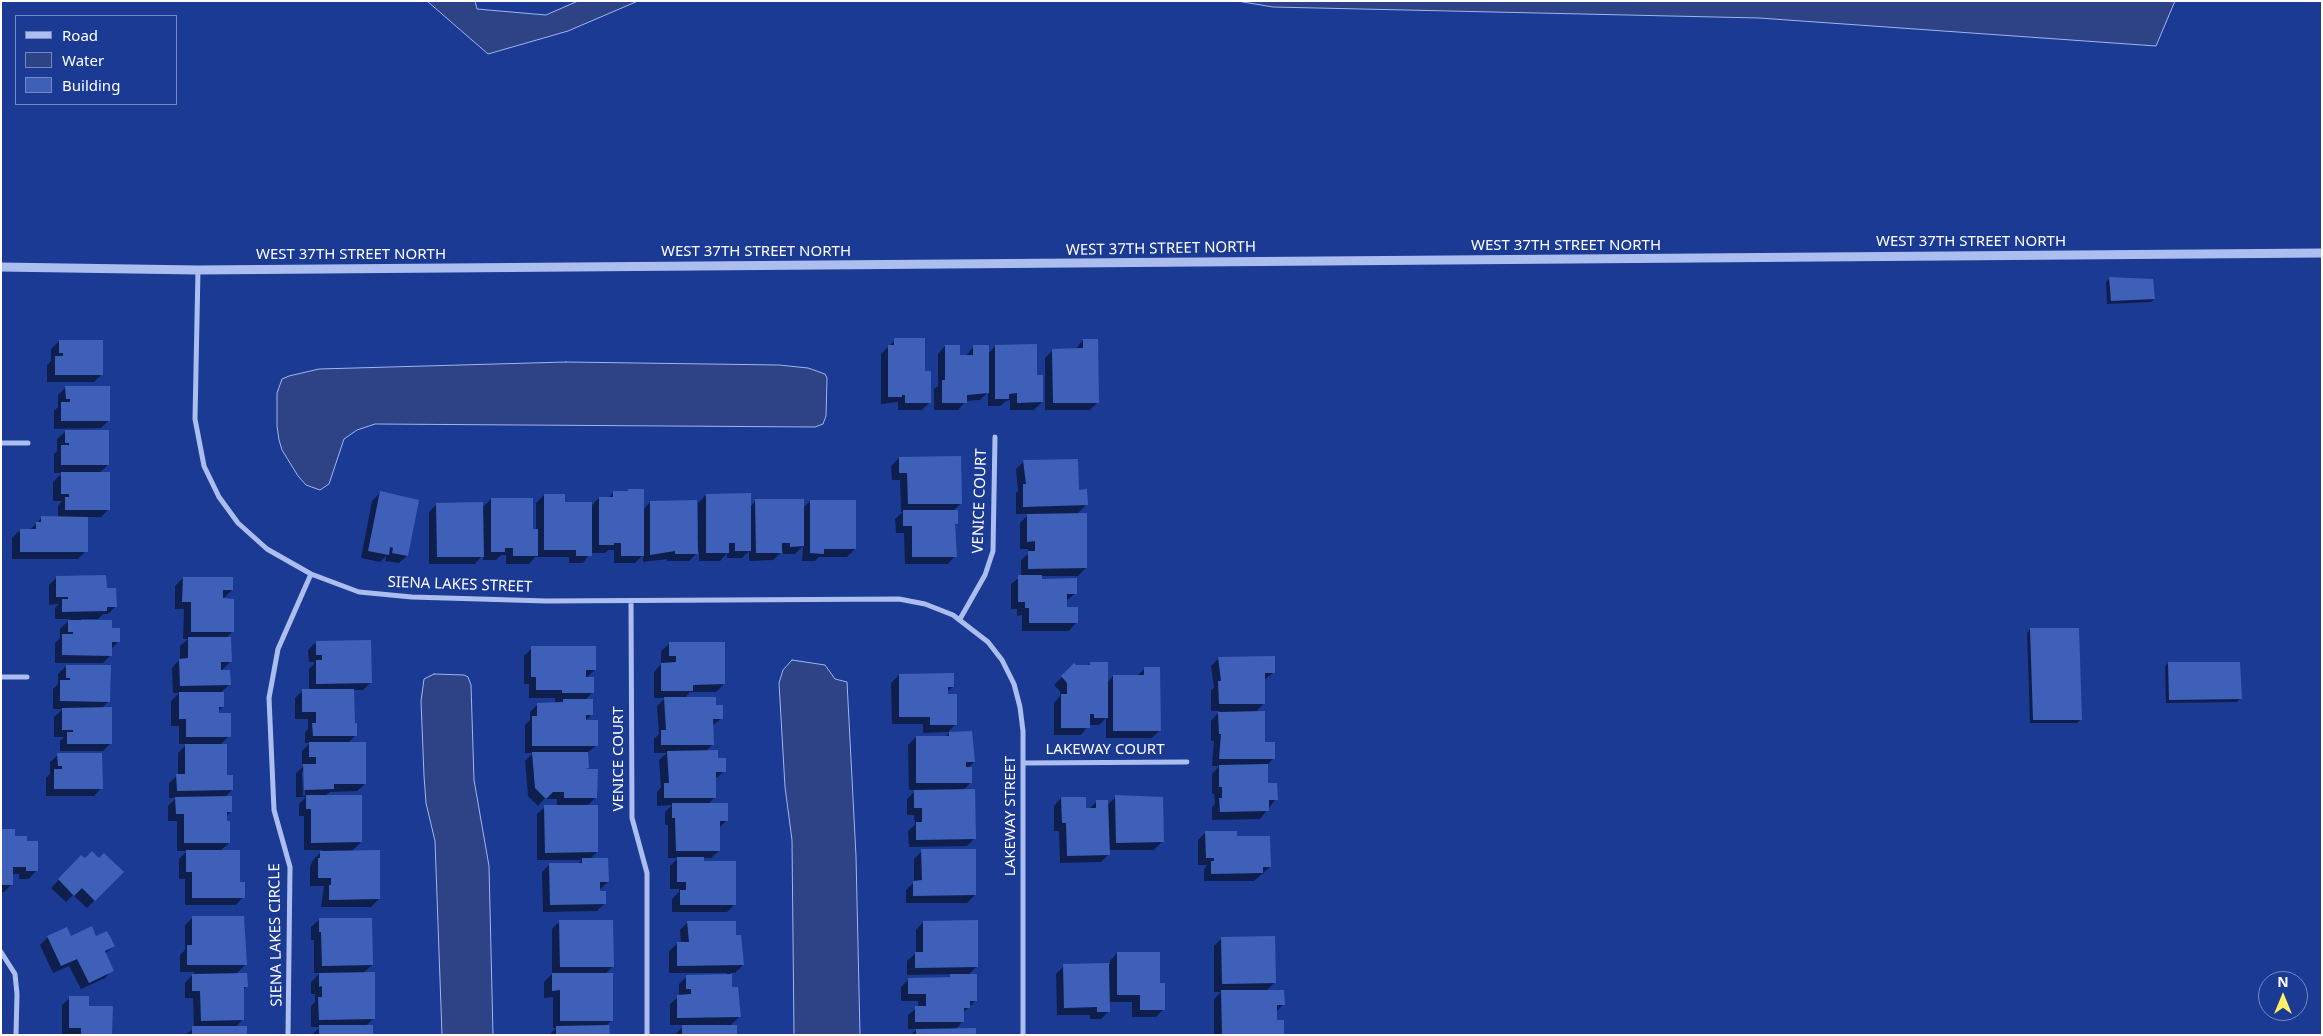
<!DOCTYPE html>
<style>
body{margin:0}
#map{position:relative;width:2323px;height:1036px;overflow:hidden;background:#1b3a93;font-family:"Noto Sans",sans-serif}
canvas{display:block}
.frame{position:absolute;inset:0;border:2px solid #fff;pointer-events:none}
.legend{position:absolute;left:15px;top:15px;width:162px;height:90px;box-sizing:border-box;background:#1b3a93;border:1px solid #7689be;margin:0;padding:6px 9px;list-style:none;font-size:15px;color:#fff}
.legend li{display:flex;align-items:center;gap:10px;height:25px}
.legend b{width:25px;border:1px solid #7689be}
.north{position:absolute;left:2258px;top:971px;width:50px;height:50px;box-sizing:border-box;background:#1b3a93;border:1px solid #7689be;border-radius:50%;rotate:0deg;font-size:14px;font-weight:700;line-height:20px;text-align:center;color:#fff}
.north::after{content:'';display:block;margin:auto;width:18px;height:22px;background:#ffee6a;clip-path:polygon(50% 0,100% 100%,50% 72%,0 100%)}
</style>
<div id="map">
<canvas width="2323" height="1036"></canvas>
<div class="frame"></div>
<ul class="legend">
<li><b style="height:6px;background:#acbeef"></b>Road</li>
<li><b style="height:14px;background:#2d4386"></b>Water</li>
<li><b style="height:14px;background:#3f60b9"></b>Building</li>
</ul>
<div class="north">N</div>
</div>
<script>
const context = document.querySelector('canvas').getContext('2d');
context.lineJoin = 'round';
function fill(path, color) { context.fillStyle = color; context.fill(path, 'evenodd'); }
const shape = rows => new Path2D(rows.map(r => 'M' + r).join(''));
function trace(path, color, width, dash) { context.strokeStyle = color; context.lineWidth = width; context.lineCap = dash ? 'butt' : 'round'; context.setLineDash(dash || []); context.stroke(path); }
function write(font, color, halo, rows, align = 'center') {
  context.font = font + ' "Noto Sans",sans-serif'; context.lineWidth = 4.5; context.setLineDash([]); context.textBaseline = 'middle'; context.strokeStyle = halo; context.fillStyle = color; for (const [text, x, y, turn = 0] of rows) {
    context.save(); context.translate(x, y); context.rotate((+turn || 0) * Math.PI / 180); context.textAlign = isNaN(turn) ? turn : align; if (halo) context.strokeText(text, 0, 0); context.fillText(text, 0, 0); context.restore();
  }
}
const water = shape([
 [427,1,475,1,477,9,546,15,578,1,638,1,568,31,488,54,427,1],
 [1237,1,2175,1,2156,46,1759,18,1273,7,1237,1],
 [566,362,779,365,808,368,825,374,827,378,826,416,823,424,815,427,375,424,357,430,344,439,329,484,320,490,306,485,298,476,282,450,279,440,277,426,277,393,282,379,289,376,319,369,566,362],
 [792,660,825,665,835,679,847,682,856,856,860,1035,794,1035,792,840,785,787,779,683,783,670,792,660],
 [434,674,464,675,468,677,471,685,474,780,489,866,493,1035,442,1035,435,841,426,803,424,776,421,701,424,679,434,674]
]);
const shadow = shape([
 [2110,278,2154,299,2151,302,2107,304,2106,282],
 [895,340,924,373,930,402,922,410,898,410,898,402,881,404,881,354],
 [1083,340,1098,402,1090,410,1045,410,1045,358,1053,350,1075,350],
 [59,341,102,374,94,382,47,382,47,365,51,361,51,349],
 [945,346,959,356,966,356,974,346,988,354,995,346,1036,376,1042,402,1034,410,1010,410,1010,400,1006,401,1000,406,988,406,988,392,980,400,966,401,958,410,934,410,934,389,938,386,938,354],
 [66,387,109,420,101,428,54,429,54,411,58,407,58,395],
 [65,432,108,465,99,473,109,509,101,517,86,517,86,551,78,559,12,559,12,538,20,530,30,530,42,517,58,518,58,506,62,501,53,501,53,482,62,473,54,473,54,454,57,451,57,439],
 [899,458,961,503,953,511,957,523,953,527,955,556,948,564,905,564,904,533,896,533,895,519,903,512,901,512,900,480,892,480,891,466],
 [1024,461,1077,491,1086,505,1076,515,1086,568,1078,576,1041,576,1041,580,1076,593,1066,601,1066,608,1076,623,1069,631,1022,631,1022,615,1017,616,1017,609,1011,609,1011,584,1021,576,1021,560,1028,554,1028,549,1020,549,1020,523,1029,514,1016,514,1016,493,1018,491,1016,469],
 [614,492,643,510,650,502,696,534,698,534,698,503,706,495,750,507,756,500,802,509,810,501,855,549,847,557,819,557,815,561,802,561,803,546,795,554,783,554,783,551,773,560,749,561,749,551,742,558,727,558,727,553,720,561,699,561,699,551,689,561,667,561,667,559,643,562,643,555,635,563,614,563,614,550,608,550,605,553,590,553,583,563,569,563,569,557,535,557,529,564,506,564,506,555,501,555,496,560,483,560,483,555,475,564,429,564,429,512,437,504,482,508,491,499,531,530,536,530,536,503,544,495,564,503,590,507,599,498,608,498],
 [380,493,407,556,399,563,385,561,386,556,380,562,361,558,372,501],
 [57,577,105,589,115,607,108,614,103,614,98,619,81,619,81,621,111,630,119,641,111,649,111,655,103,663,55,663,55,643,60,638,60,629,70,619,55,619,55,608,59,604,49,605,49,585],
 [183,578,232,590,222,600,232,632,226,638,231,661,221,671,229,685,220,693,223,707,218,711,229,736,220,745,226,776,232,790,224,798,231,812,226,816,229,843,220,851,239,883,243,897,236,905,185,905,185,879,179,879,179,859,187,851,177,851,177,821,168,821,168,806,176,798,169,798,169,783,178,775,178,753,187,744,179,744,179,726,171,726,171,701,179,693,173,693,172,668,180,659,180,646,188,639,183,639,184,609,175,609,175,586],
 [2030,629,2081,719,2077,723,2030,723,2027,633],
 [316,642,371,682,363,690,353,690,353,724,356,735,348,743,365,784,357,791,330,792,324,797,361,842,351,852,379,899,371,907,321,907,324,886,310,886,310,867,313,860,323,850,304,850,304,816,299,816,299,804,306,797,296,797,296,773,306,764,302,764,302,751,310,743,305,743,305,732,308,729,308,719,295,719,295,698,302,691,309,691,309,669,314,664,314,662,309,662,308,650],
 [302,772,305,772,305,796,303,796],
 [669,644,724,684,716,692,690,692,684,699,715,706,722,718,712,726,712,745,705,752,717,759,725,771,715,779,715,797,708,804,727,820,719,828,719,851,711,858,703,858,703,863,735,904,727,912,672,912,672,899,679,892,679,889,670,889,670,866,678,858,668,858,668,825,665,825,665,812,672,805,657,806,657,792,661,787,659,760,667,753,654,753,654,739,659,734,657,706,665,698,654,698,654,672,661,664,661,651],
 [532,648,595,670,586,678,593,692,584,701,592,714,585,721,597,745,587,753,587,767,584,770,596,797,587,806,597,852,590,859,608,882,599,890,605,903,597,911,543,912,542,872,550,864,577,864,582,860,537,860,537,814,545,807,557,806,557,799,544,799,538,806,528,796,525,761,533,753,525,753,525,725,530,720,530,712,538,704,555,703,555,698,529,698,529,684,524,684,524,656],
 [1219,658,1274,672,1264,680,1264,703,1255,713,1264,743,1274,758,1266,766,1267,784,1276,799,1260,819,1212,820,1212,807,1215,804,1214,794,1212,794,1212,774,1219,766,1212,766,1214,741,1211,741,1211,721,1220,711,1211,711,1211,690,1214,688,1211,666],
 [1090,663,1107,683,1113,676,1137,676,1145,668,1160,730,1152,738,1106,738,1106,718,1099,725,1089,725,1081,735,1054,735,1054,703,1060,696,1060,691,1054,685,1074,665,1088,666],
 [2168,663,2240,698,2237,702,2166,703,2165,666],
 [66,666,109,701,101,709,111,743,103,751,60,751,60,741,64,737,54,737,54,717,63,709,53,709,53,689,58,684,58,674],
 [899,675,953,687,946,693,955,725,948,732,923,733,923,724,892,724,891,683],
 [949,733,974,762,968,768,971,782,963,791,975,838,967,846,909,847,908,831,915,825,914,815,907,815,907,799,916,790,909,790,908,745,916,737,945,737],
 [58,755,101,788,94,796,46,796,46,778,50,774,50,762],
 [1116,797,1162,842,1154,850,1108,850,1109,854,1101,862,1060,863,1059,831,1054,831,1054,806,1061,798,1089,809,1096,802,1107,805],
 [1,830,26,842,36,871,29,879,19,879,19,874,12,874,12,884,4,892,1,892],
 [1206,832,1236,837,1270,867,1254,881,1204,881,1204,870,1207,865,1198,865,1198,840],
 [922,851,975,895,967,903,906,903,906,890,914,882,914,859],
 [81,857,85,860,99,860,122,872,87,908,73,895,66,902,51,888],
 [193,917,245,965,236,974,246,987,243,990,243,1019,235,1028,246,1035,185,1035,194,1028,193,998,185,998,185,983,195,972,180,972,180,955,185,950,185,925],
 [319,920,372,965,363,973,374,1018,366,1026,371,1035,312,1035,320,1027,311,1027,311,1006,315,1002,315,994,311,994,311,982,320,973,314,973,314,940,311,940,311,927],
 [560,921,612,967,605,974,612,1020,605,1027,608,1035,549,1035,556,1028,553,1028,553,997,544,998,544,982,552,974,552,929],
 [688,922,734,936,743,965,735,973,730,973,731,989,737,1003,740,1003,740,1016,730,1026,735,1035,675,1035,684,1025,670,1025,670,1004,679,996,679,984,687,976,727,975,727,973,669,973,669,951,677,944,681,944,680,930],
 [923,922,977,966,967,976,976,1000,963,1013,963,1021,955,1030,975,1035,911,1035,917,1029,908,1029,908,1015,918,1007,918,1001,901,1001,901,987,909,979,962,976,962,974,907,975,907,961,916,953,916,930],
 [48,937,96,938,113,946,105,954,112,970,105,978,81,989,69,966,53,973,40,945],
 [1222,938,1274,983,1266,991,1283,1005,1276,1012,1276,1021,1283,1035,1214,1035,1214,999,1221,992,1214,992,1214,946],
 [1117,953,1158,984,1164,1009,1156,1017,1132,1017,1132,1002,1109,1002,1109,1011,1101,1019,1090,1019,1090,1015,1057,1015,1056,974,1064,966,1110,964,1110,961],
 [70,998,88,1007,111,1035,62,1035,62,1005]
]);
const building = shape([
 [2109,277,2153,279,2155,299,2111,301],
 [894,338,925,338,925,371,931,371,931,403,905,403,905,395,902,395,902,397,888,397,888,345,894,345],
 [1083,339,1098,339,1099,403,1053,403,1052,349,1083,348],
 [59,340,103,340,103,375,55,375,55,356,63,356,63,353,59,353],
 [1037,344,1037,375,1043,375,1043,402,1017,403,1017,393,1009,394,1009,399,995,399,995,345],
 [945,345,960,345,960,355,973,355,973,345,989,345,989,393,967,395,967,403,942,403,942,380,945,380],
 [65,386,110,386,110,421,61,421,61,402,70,402,70,399,66,399],
 [65,430,109,430,109,465,61,465,61,445,69,445,69,443,65,443],
 [961,456,962,504,908,504,907,473,899,473,899,457],
 [1078,459,1079,490,1087,489,1088,505,1023,507,1023,484,1026,484,1023,460],
 [61,472,110,472,110,510,65,510,65,497,69,497,69,494,61,494],
 [628,489,644,489,644,556,621,556,621,543,614,543,614,545,599,545,599,497,613,497,613,491,628,491],
 [380,491,419,500,408,556,392,553,393,548,390,547,389,555,368,551],
 [751,493,751,551,735,551,735,543,729,543,729,553,706,553,706,494],
 [544,494,565,494,565,502,592,502,592,556,576,556,576,550,544,550],
 [491,498,533,498,533,529,538,529,538,556,513,556,513,548,505,548,505,552,491,552],
 [755,499,804,499,804,546,790,547,790,543,782,543,782,553,756,553],
 [697,500,698,554,675,554,675,551,650,555,650,501],
 [810,500,856,500,856,549,824,549,824,554,810,553],
 [483,502,484,557,437,557,436,503],
 [903,510,958,510,958,524,955,524,957,557,912,557,912,526,903,526],
 [1087,513,1087,568,1028,569,1028,551,1035,551,1035,541,1027,542,1027,514],
 [41,516,88,517,88,552,20,552,20,529,36,529,36,522,41,522],
 [106,575,107,588,116,588,117,607,107,607,107,611,62,612,62,599,68,599,68,597,56,597,56,576],
 [1018,575,1042,575,1042,579,1077,578,1077,594,1067,594,1067,607,1078,607,1078,623,1029,623,1029,608,1025,608,1025,602,1018,602],
 [183,577,233,577,233,590,223,590,223,598,234,599,234,632,191,632,191,602,182,602],
 [68,620,112,620,112,628,120,628,120,642,112,642,112,656,62,655,62,634,73,634,73,632,68,632],
 [2030,628,2079,628,2082,720,2033,720],
 [188,637,231,637,232,662,221,662,221,670,230,670,231,685,180,686,179,659,188,658],
 [371,640,372,683,316,684,316,660,322,660,322,655,316,655,316,641],
 [669,642,725,642,725,684,693,685,693,691,661,691,661,663,676,662,676,656,669,656],
 [531,646,596,646,596,670,586,670,586,677,594,677,594,693,562,693,562,690,536,690,536,677,531,677],
 [1275,656,1275,673,1265,673,1265,704,1219,704,1218,681,1221,681,1218,657],
 [1090,662,1108,662,1108,718,1094,718,1094,714,1090,714,1090,728,1061,728,1061,694,1067,694,1067,683,1061,676,1074,663,1076,665,1090,665],
 [2168,662,2240,662,2242,699,2169,700],
 [66,665,111,665,110,702,60,701,60,680,70,680,70,678,66,678],
 [1144,667,1160,667,1161,731,1113,731,1113,675,1144,675],
 [954,673,954,687,948,687,948,694,957,694,957,725,930,725,930,717,899,717,899,674],
 [302,689,354,689,355,723,357,723,357,736,313,736,312,723,316,723,316,712,302,712],
 [179,692,224,692,224,707,219,707,219,713,231,713,231,737,186,737,186,719,179,719],
 [664,697,716,697,716,705,723,705,723,719,713,719,714,745,661,745,661,730,666,730],
 [563,699,593,699,593,715,586,715,586,720,598,720,598,746,532,746,532,716,537,716,537,703,563,702],
 [112,707,112,744,67,744,67,732,73,732,73,730,62,730,62,708],
 [1265,711,1265,742,1275,742,1275,759,1219,759,1221,734,1219,734,1218,712],
 [972,731,975,762,966,762,966,767,972,767,972,783,916,783,916,736,949,736,949,732],
 [309,742,366,742,366,784,334,784,334,789,304,790,303,764,316,764,316,757,309,757],
 [185,744,227,744,227,775,233,775,233,790,177,791,176,774,185,774],
 [718,750,718,758,726,758,726,772,716,772,716,798,664,798,664,783,669,783,667,751],
 [532,752,588,752,589,768,585,769,598,769,597,798,564,798,564,792,553,792,546,799,535,788],
 [57,753,102,753,103,789,54,789,54,769,62,769,62,766,58,766],
 [1268,764,1268,783,1277,783,1278,800,1269,800,1269,811,1220,812,1219,798,1222,798,1222,787,1219,787,1219,765],
 [975,789,976,839,916,840,916,822,922,822,922,808,914,808,914,790],
 [306,795,362,795,362,842,311,843,311,809,306,809],
 [1115,795,1163,797,1164,842,1116,843],
 [232,796,232,812,227,812,227,821,230,821,230,843,184,843,184,814,176,814,175,797],
 [1061,797,1086,797,1086,808,1096,808,1096,800,1108,800,1110,855,1067,856,1066,823,1062,823],
 [672,803,728,803,728,821,720,821,720,851,676,851,675,818,672,818],
 [544,805,598,805,598,852,545,853],
 [1,829,15,829,15,836,27,836,27,841,38,841,38,871,26,871,26,867,13,867,13,885,1,885],
 [1205,831,1237,831,1237,836,1270,836,1271,867,1263,867,1263,873,1211,874,1211,861,1214,861,1214,858,1206,858],
 [921,849,976,849,976,895,913,896,913,881,922,880],
 [186,850,240,850,240,882,245,882,245,898,192,898,192,872,186,872],
 [380,850,380,899,329,900,329,885,331,885,331,878,318,878,318,858,320,858,320,851],
 [92,851,99,858,104,853,124,872,95,901,82,888,74,896,58,879,81,855,85,858],
 [677,857,704,857,704,861,736,861,736,905,680,905,680,890,686,890,686,882,677,882],
 [582,858,608,858,609,882,600,882,600,891,606,891,606,904,550,905,549,863,582,863],
 [192,916,244,916,247,965,187,965,187,945,192,945],
 [319,918,372,918,373,965,322,966,321,932,319,932],
 [559,920,613,920,614,967,560,967],
 [978,920,978,967,915,968,915,952,923,952,923,921],
 [687,921,736,921,736,935,741,935,744,965,677,966,677,942,689,942],
 [92,926,96,936,107,931,115,946,105,951,114,971,89,983,77,959,61,966,47,936,67,927,71,936],
 [1275,936,1276,983,1222,984,1221,937],
 [1117,952,1160,952,1160,983,1165,983,1165,1010,1140,1010,1140,995,1117,995],
 [1109,963,1110,1012,1097,1012,1097,1007,1064,1008,1063,964],
 [375,972,375,1019,319,1020,318,997,322,997,322,986,319,987,319,973],
 [247,973,248,987,244,987,244,1020,201,1021,200,991,192,991,192,974],
 [552,973,613,973,613,1021,560,1021,560,990,552,991],
 [732,974,732,987,738,987,741,1017,677,1018,677,995,691,994,691,989,686,989,686,975],
 [950,974,977,974,977,1001,970,1001,970,1008,964,1008,964,1022,915,1022,915,1006,926,1006,926,994,908,994,908,978,950,977],
 [1221,990,1284,990,1285,1005,1277,1005,1277,1020,1284,1020,1284,1035,1222,1035],
 [69,996,89,996,89,1006,113,1006,112,1035,81,1035,81,1028,69,1028],
 [319,1025,373,1025,373,1035,319,1035],
 [609,1025,610,1035,556,1035,556,1026],
 [682,1025,737,1025,737,1035,682,1035],
 [192,1026,247,1026,247,1035,192,1035],
 [976,1028,976,1035,916,1035,916,1029]
]);
const minor = shape([
 [198,270,195,419,204,466,219,497,238,523,267,549,311,574,359,592,412,597,546,601,899,599,925,604,953,615,988,642,1002,660,1014,684,1020,707,1023,731,1023,1035],
 [1,443,28,443],
 [631,601,632,818,647,873,647,1035],
 [960,619,985,575,993,551,995,437],
 [1,677,27,677],
 [1023,763,1187,762],
 [1,952,15,974,17,994,16,1035],
 [288,1035,290,867,274,810,269,698,278,649,311,574]
]);
const tertiary = shape([
 [1,267,198,270,2322,253]
]);
const streetNames = [
 ["WEST 37TH STREET NORTH",1971,242],
 ["WEST 37TH STREET NORTH",1566,246],
 ["WEST 37TH STREET NORTH",1161,249,-1],
 ["WEST 37TH STREET NORTH",756,252],
 ["WEST 37TH STREET NORTH",351,255],
 ["VENICE COURT",980,501,-88],
 ["SIENA LAKES STREET",460,585,2],
 ["LAKEWAY COURT",1105,750],
 ["VENICE COURT",619,759,-90],
 ["LAKEWAY STREET",1011,816,-90],
 ["SIENA LAKES CIRCLE",276,935,-91]
];
fill(water, '#2d4386');
trace(water, '#9fb6f1', 1);
fill(shadow, '#0007');
fill(building, '#3f60b9');
trace(minor, '#acbeef', 5);
trace(tertiary, '#acbeef', 9);
write('15px', '#fff', '#1b3a93', streetNames);
</script>
